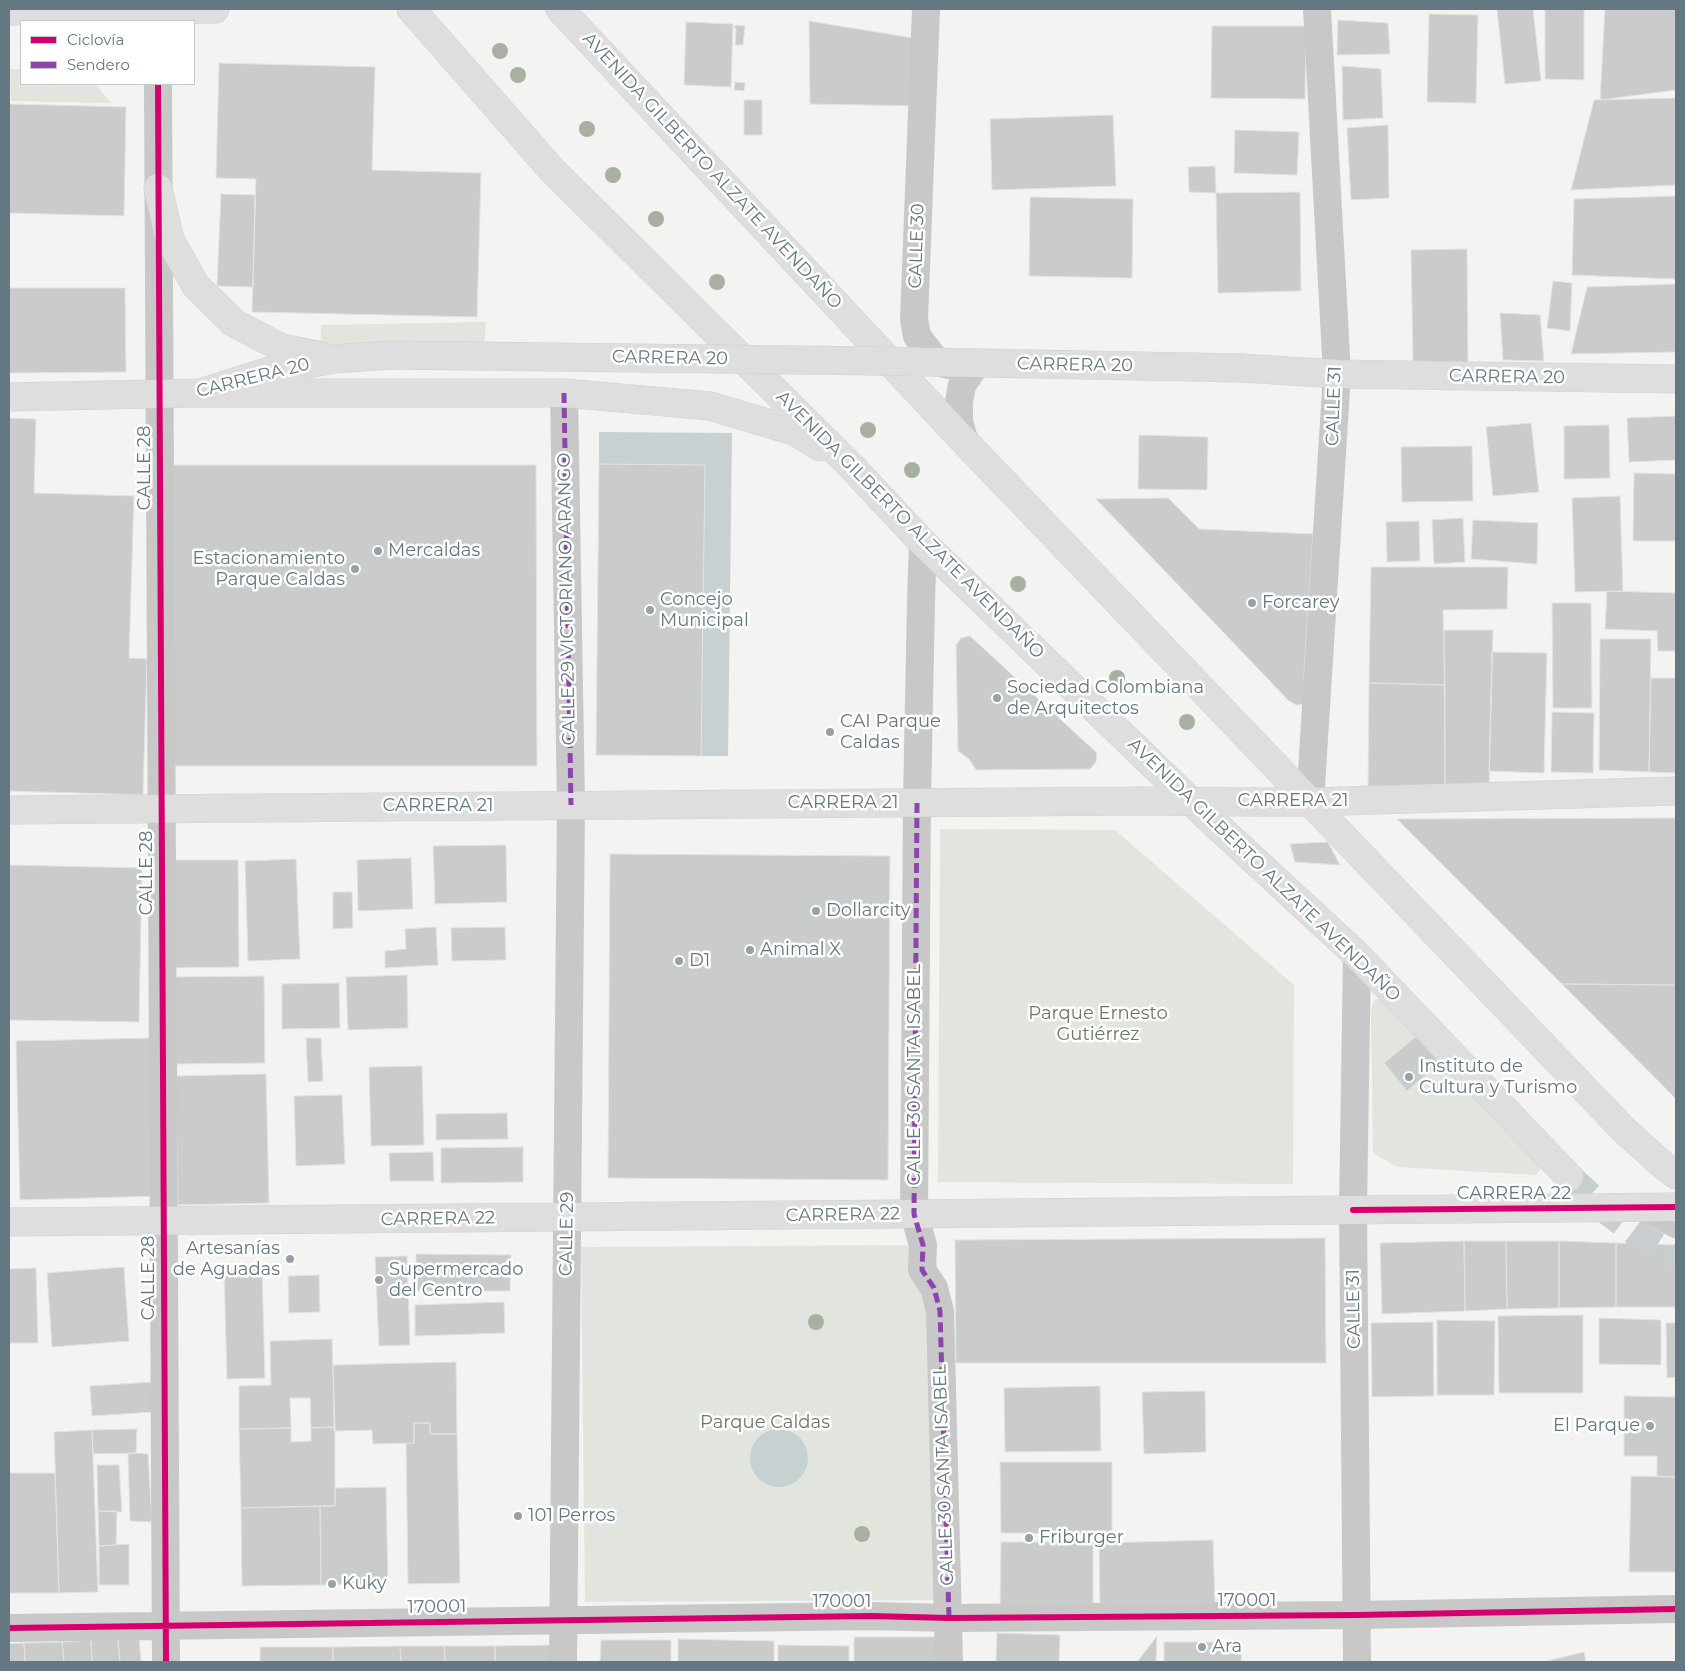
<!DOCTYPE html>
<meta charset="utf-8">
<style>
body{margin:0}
#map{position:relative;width:1685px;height:1671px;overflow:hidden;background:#f3f3f1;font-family:Montserrat,sans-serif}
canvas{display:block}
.frame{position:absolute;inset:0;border:10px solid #637882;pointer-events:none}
.legend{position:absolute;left:20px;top:20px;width:175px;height:65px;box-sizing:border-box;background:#fff;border:1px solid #c1c9cd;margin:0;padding:6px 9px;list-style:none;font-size:15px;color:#637882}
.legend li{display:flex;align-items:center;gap:10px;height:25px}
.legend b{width:25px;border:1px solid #c1c9cd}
</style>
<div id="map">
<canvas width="1685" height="1671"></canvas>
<div class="frame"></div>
<ul class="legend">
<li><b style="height:6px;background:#d6006c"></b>Ciclovía</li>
<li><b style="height:6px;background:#8e44ad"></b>Sendero</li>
</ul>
</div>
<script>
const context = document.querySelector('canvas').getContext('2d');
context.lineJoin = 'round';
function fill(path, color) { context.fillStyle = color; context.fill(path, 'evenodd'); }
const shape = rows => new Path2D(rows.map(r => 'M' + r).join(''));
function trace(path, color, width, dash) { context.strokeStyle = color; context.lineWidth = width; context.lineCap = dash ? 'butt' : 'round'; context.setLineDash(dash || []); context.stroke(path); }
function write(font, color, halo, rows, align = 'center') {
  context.font = font + ' Montserrat,sans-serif'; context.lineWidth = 5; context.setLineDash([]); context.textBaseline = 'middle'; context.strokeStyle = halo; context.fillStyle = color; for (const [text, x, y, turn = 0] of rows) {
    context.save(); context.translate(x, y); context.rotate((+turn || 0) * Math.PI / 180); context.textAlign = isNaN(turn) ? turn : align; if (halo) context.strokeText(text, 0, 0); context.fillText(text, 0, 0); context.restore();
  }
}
const green = shape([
 [10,69,21,69,21,84,95,84,111,103,11,101],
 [486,322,483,363,320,365,321,325],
 [940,829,1115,830,1294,985,1293,1184,938,1182],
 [1383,998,1539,1159,1540,1170,1536,1175,1397,1167,1373,1153,1371,1011,1374,1000],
 [923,1245,934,1288,948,1600,585,1602,581,1247]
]);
const water = shape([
 [599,432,732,433,728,756,701,756,705,466,599,464],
 '750 1458a29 29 0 1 1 58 0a29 29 0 1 1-58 0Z'
]);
const building = shape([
 [1497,9,1533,9,1541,81,1505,84,1497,9],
 [1545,9,1584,9,1584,80,1545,79,1545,9],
 [1605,9,1676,9,1676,90,1600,100,1605,9],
 [1429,14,1478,15,1476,103,1427,102,1429,14],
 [1338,20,1388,23,1390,54,1337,55,1338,20],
 [809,21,919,39,920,106,810,104,809,21],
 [686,22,733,24,731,87,684,85,686,22],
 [736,25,745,26,743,45,735,45,736,28,733,28,736,25],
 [1212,26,1306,26,1305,99,1211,98,1212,26],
 [219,63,375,67,372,170,481,173,477,317,252,312,256,179,216,178,219,63],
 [1342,66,1381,69,1383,118,1343,120,1342,66],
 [735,82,745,83,744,91,734,90,735,82],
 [1676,98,1676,185,1571,190,1594,100,1676,98],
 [744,100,762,100,762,135,744,135,744,100],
 [9,104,126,107,124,216,9,213,9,104],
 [1113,115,1116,186,992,190,990,119,1113,115],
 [1388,125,1389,198,1351,200,1347,128,1388,125],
 [1235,130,1299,132,1297,175,1234,173,1235,130],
 [1215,166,1216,193,1189,192,1188,167,1215,166],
 [1300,192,1301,291,1218,293,1216,193,1300,192],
 [221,194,255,195,253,287,217,286,221,194],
 [1676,196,1676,279,1572,275,1574,199,1676,196],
 [1030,197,1133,199,1132,278,1029,276,1030,197],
 [1467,249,1468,363,1413,364,1411,250,1467,249],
 [1553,281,1572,283,1570,331,1547,328,1553,281],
 [1676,284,1676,352,1571,354,1587,287,1676,284],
 [9,288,125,288,126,372,9,373,9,288],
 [1500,313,1540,315,1544,361,1503,360,1500,313],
 [1676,416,1676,460,1629,462,1627,418,1676,416],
 [9,418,36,419,34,493,134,496,129,658,147,659,143,795,9,791,9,418],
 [1531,423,1539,492,1493,496,1486,427,1531,423],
 [1609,425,1610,478,1564,479,1564,426,1609,425],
 [1139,435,1208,437,1207,490,1138,489,1139,435],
 [1472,446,1473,501,1402,502,1401,447,1472,446],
 [599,464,705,465,701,756,596,755,599,464],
 [173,465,536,465,537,766,173,766,173,465],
 [1634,473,1676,474,1676,541,1633,541,1634,473],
 [1620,496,1623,591,1575,592,1572,498,1620,496],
 [1168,498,1199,529,1313,534,1304,672,1305,694,1307,704,1296,705,1288,700,1096,499,1168,498],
 [1463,518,1465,562,1434,564,1432,520,1463,518],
 [1473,520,1538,523,1537,564,1471,559,1473,520],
 [1419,521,1420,561,1387,562,1386,522,1419,521],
 [1371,567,1508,567,1507,609,1443,610,1445,685,1369,683,1371,567],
 [1607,591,1676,593,1676,651,1658,651,1657,631,1605,629,1607,591],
 [1552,603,1591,603,1592,708,1553,708,1552,603],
 [1444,630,1493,630,1489,788,1445,788,1444,630],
 [970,636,1097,753,1096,762,1090,769,976,770,969,759,958,751,956,645,961,638,970,636],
 [1600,639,1651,639,1649,772,1599,770,1600,639],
 [1492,652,1547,653,1544,773,1489,771,1492,652],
 [1651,678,1676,678,1676,773,1649,772,1651,678],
 [1369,683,1445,685,1445,788,1368,787,1369,683],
 [1552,712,1594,713,1593,773,1551,772,1552,712],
 [1676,818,1676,985,1562,984,1397,819,1676,818],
 [1328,842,1340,865,1295,862,1290,844,1328,842],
 [506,845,507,902,435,904,433,846,506,845],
 [610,854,890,856,888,1180,608,1178,610,854],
 [411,858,413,909,358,911,357,860,411,858],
 [296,859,300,959,248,961,245,861,296,859],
 [163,860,238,860,239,967,164,968,163,860],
 [9,865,142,868,139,1022,9,1020,9,865],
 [333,892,352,892,353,928,333,929,333,892],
 [436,927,438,965,385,968,385,951,406,949,405,929,436,927],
 [505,927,506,960,452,961,451,928,505,927],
 [407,975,408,1028,348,1030,346,977,407,975],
 [264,976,265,1063,175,1064,173,977,264,976],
 [339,983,340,1028,282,1029,282,984,339,983],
 [1562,984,1676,985,1676,1099,1562,984],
 [1417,1036,1440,1063,1407,1091,1384,1063,1417,1036],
 [153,1038,157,1196,20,1200,16,1041,153,1038],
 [306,1038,321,1038,323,1081,308,1082,306,1038],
 [422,1066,424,1145,371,1146,369,1067,422,1066],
 [266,1074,269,1203,178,1205,176,1076,266,1074],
 [342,1095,345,1164,296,1166,294,1096,342,1095],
 [507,1113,508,1139,436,1140,436,1114,507,1113],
 [523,1147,523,1182,441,1183,441,1148,523,1147],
 [433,1152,434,1181,390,1181,389,1153,433,1152],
 [1325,1238,1326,1363,956,1363,955,1240,1325,1238],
 [1464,1241,1506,1241,1507,1309,1465,1311,1464,1241],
 [1464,1241,1465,1311,1382,1314,1380,1243,1464,1241],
 [1506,1241,1559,1241,1559,1308,1507,1309,1506,1241],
 [1559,1241,1616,1243,1616,1307,1559,1308,1559,1241],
 [1616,1243,1676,1245,1676,1307,1616,1307,1616,1243],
 [416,1254,511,1255,510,1291,416,1291,416,1254],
 [407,1256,410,1345,379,1346,375,1257,407,1256],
 [124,1267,129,1341,52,1347,47,1273,124,1267],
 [36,1268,38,1343,9,1343,9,1269,36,1268],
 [224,1269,262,1269,265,1378,227,1379,224,1269],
 [319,1275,320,1312,289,1313,288,1276,319,1275],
 [504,1302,505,1333,415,1336,415,1305,504,1302],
 [1583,1315,1583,1393,1499,1393,1498,1316,1583,1315],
 [1599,1318,1661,1320,1661,1365,1599,1364,1599,1318],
 [1437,1320,1495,1321,1494,1395,1437,1395,1437,1320],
 [1433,1322,1434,1396,1372,1397,1371,1323,1433,1322],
 [1666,1323,1676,1323,1676,1377,1667,1378,1666,1323],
 [332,1339,335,1427,311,1428,310,1398,290,1398,291,1428,239,1429,239,1386,271,1385,270,1341,332,1339],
 [456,1362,457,1434,430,1434,430,1423,414,1423,414,1443,373,1444,372,1430,334,1431,333,1365,456,1362],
 [151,1382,153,1412,92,1416,90,1386,151,1382],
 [1100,1386,1101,1451,1005,1452,1004,1388,1100,1386],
 [1205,1391,1206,1452,1144,1454,1142,1392,1205,1391],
 [1624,1396,1676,1397,1676,1477,1657,1476,1657,1456,1624,1456,1624,1396],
 [414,1423,430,1423,430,1434,457,1434,460,1583,408,1584,406,1444,414,1443,414,1423],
 [335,1427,335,1506,241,1508,239,1429,291,1428,291,1442,311,1441,311,1428,335,1427],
 [137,1429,136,1453,93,1454,92,1430,137,1429],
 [92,1430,98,1592,59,1593,54,1432,92,1430],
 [136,1453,148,1454,152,1522,130,1521,128,1454,136,1453],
 [1000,1462,1112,1462,1112,1534,1001,1533,1000,1462],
 [97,1465,119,1465,122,1512,98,1511,97,1465],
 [9,1473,55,1473,59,1593,9,1593,9,1473],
 [1631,1476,1676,1477,1676,1572,1629,1572,1631,1476],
 [386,1487,388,1584,321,1585,320,1506,335,1506,335,1488,386,1487],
 [320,1506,321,1585,242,1586,241,1508,320,1506],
 [98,1511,117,1511,116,1545,99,1546,98,1511],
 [1213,1540,1215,1605,1100,1608,1099,1543,1213,1540],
 [1001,1542,1093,1542,1093,1607,1000,1607,1001,1542],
 [129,1544,129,1585,99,1585,99,1546,129,1544],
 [997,1633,1060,1635,1059,1662,996,1662,997,1633],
 [1157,1636,1156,1662,1137,1662,1157,1636],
 [854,1637,938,1637,938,1662,854,1662,854,1637],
 [139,1638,141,1662,120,1662,118,1639,139,1638],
 [118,1639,120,1662,92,1662,91,1640,118,1639],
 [678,1639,774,1641,774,1662,678,1662,678,1639],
 [91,1640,92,1662,64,1662,62,1642,91,1640],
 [601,1640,671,1640,671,1662,600,1662,601,1640],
 [62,1642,64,1662,25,1662,24,1643,62,1642],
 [1164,1642,1242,1642,1241,1662,1164,1662,1164,1642],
 [24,1643,25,1662,9,1662,9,1644,24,1643],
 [551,1645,551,1662,495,1662,495,1646,551,1645],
 [778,1645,849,1646,849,1662,778,1662,778,1645],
 [400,1646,444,1646,445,1662,401,1662,400,1646],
 [400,1646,401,1662,333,1662,333,1647,400,1646],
 [444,1646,495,1646,495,1662,445,1662,444,1646],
 [260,1647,333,1647,333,1662,260,1662,260,1647],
 [1584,1652,1586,1662,1543,1662,1584,1652]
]);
const primaryTunnel = shape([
 [1569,1177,1602,1207,1639,1235,1676,1257]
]);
const street = shape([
 [926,9,914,319,917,336,937,362,954,366],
 [158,84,166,1662],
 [965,442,959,422,959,402,962,385,973,369],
 [923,543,921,601,917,803,914,1214,923,1245,922,1270,934,1288,940,1311,949,1662],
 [1310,802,1337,374,1317,9],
 [1357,955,1353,1210,1357,1662],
 [1648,1208,1676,1224],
 [9,1628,871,1616,949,1618,1357,1615,1676,1609],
 [563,1662,571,805,564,393]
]);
const secondary = shape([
 [9,11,215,9],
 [158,188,170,240,196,286,234,323,282,348,322,356],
 [1242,368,1337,374,1676,379],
 [9,397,200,393,266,372,334,359,390,355],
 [1255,802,1310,802,1676,791],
 [9,810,1140,801],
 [9,1222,1676,1207]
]);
const primary = shape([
 [411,9,552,170,853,468,923,543,1201,811,1357,955,1569,1177],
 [560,9,965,442,1310,802,1624,1130,1665,1167,1676,1175],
 [200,393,564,393,710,406,794,431,820,447]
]);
const secondaryBridge = shape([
 [390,355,877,361,1242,368],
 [1140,801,1255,802]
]);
const quiet = shape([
 [564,393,571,805],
 [917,803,914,1214,923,1245,922,1270,934,1288,940,1311,949,1618]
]);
const cycleway = shape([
 [158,84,166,1662],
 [1353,1210,1676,1207],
 [9,1628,871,1616,949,1618,1357,1615,1676,1609]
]);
const trees = [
 [500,51],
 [518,75],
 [587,129],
 [613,175],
 [656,219],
 [717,282],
 [868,430],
 [912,470],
 [1018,584],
 [1117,678],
 [1187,722],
 [816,1322],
 [862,1534]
];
const markers = [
 [378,551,5,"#95a3a9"],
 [355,569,5,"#95a3a9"],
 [1252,603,5,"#95a3a9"],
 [650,610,5,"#95a3a9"],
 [997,698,5,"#95a3a9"],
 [830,732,5,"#95a3a9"],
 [816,911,5,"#95a3a9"],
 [750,950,5,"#95a3a9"],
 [679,961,5,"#95a3a9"],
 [1409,1077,5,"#95a3a9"],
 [290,1259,5,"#95a3a9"],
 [379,1280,5,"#95a3a9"],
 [1650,1426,5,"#95a3a9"],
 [518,1516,5,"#95a3a9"],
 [1029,1538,5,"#95a3a9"],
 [332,1584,5,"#95a3a9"],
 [1202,1647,5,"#95a3a9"]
];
const streetNames = [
 ["AVENIDA GILBERTO ALZATE AVENDAÑO",712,171,47],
 ["CALLE 30",917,246,-88],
 ["CARRERA 20",670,358,1],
 ["CARRERA 20",1075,365,1],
 ["CARRERA 20",1507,377,1],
 ["CARRERA 20",253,378,-14],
 ["CALLE 31",1334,406,-88],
 ["CALLE 28",145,468,-90],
 ["AVENIDA GILBERTO ALZATE AVENDAÑO",910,525,45],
 ["CALLE 29 VICTORIANO ARANGO",567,599,-91],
 ["CARRERA 21",1293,801],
 ["CARRERA 21",843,803],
 ["CARRERA 21",438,806],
 ["AVENIDA GILBERTO ALZATE AVENDAÑO",1264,870,44],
 ["CALLE 28",147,873,-90],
 ["CALLE 30 SANTA ISABEL",915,1075,-90],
 ["CARRERA 22",1514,1194],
 ["CARRERA 22",843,1215,-1],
 ["CARRERA 22",438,1219,-1],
 ["CALLE 29",567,1234,-89],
 ["CALLE 28",149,1278,-90],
 ["CALLE 31",1354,1309,-91],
 ["CALLE 30 SANTA ISABEL",944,1475,-92],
 ["170001",1247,1601],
 ["170001",842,1602],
 ["170001",437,1607,-1]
];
const poiNames = [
 ["Mercaldas",388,551],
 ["Estacionamiento",345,559,"right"],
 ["Parque Caldas",345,580,"right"],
 ["Concejo",660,600],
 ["Municipal",660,621],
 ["Forcarey",1262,603],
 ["Sociedad Colombiana",1007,688],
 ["de Arquitectos",1007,709],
 ["CAI Parque",840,722],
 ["Caldas",840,743],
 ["Dollarcity",826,911],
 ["Animal X",760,950],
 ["D1",689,961],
 ["Instituto de",1419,1067],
 ["Cultura y Turismo",1419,1088],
 ["Artesanías",280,1249,"right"],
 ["de Aguadas",280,1270,"right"],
 ["Supermercado",389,1270],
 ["del Centro",389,1291],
 ["El Parque",1640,1426,"right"],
 ["101 Perros",528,1516],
 ["Friburger",1039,1538],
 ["Kuky",342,1584],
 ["Ara",1212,1647]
];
const parkNames = [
 ["Parque Ernesto",1098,1014],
 ["Gutiérrez",1098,1035],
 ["Parque Caldas",765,1423]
];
fill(green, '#e2e5de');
fill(water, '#c7d1d2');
fill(building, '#cacccc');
trace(building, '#e2e2e1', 1);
trace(primaryTunnel, '#c8ced0', 28, [28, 14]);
trace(secondary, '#cfd1d1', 29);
trace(primary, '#d0d1d1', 29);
trace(street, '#c8c8c9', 28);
trace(secondary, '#dddedd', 28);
trace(primary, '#dddedd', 28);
trace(secondaryBridge, '#cfd1d1', 29, []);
trace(secondaryBridge, '#dddedd', 28);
trace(quiet, '#8e44ad', 5, [10, 5]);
trace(cycleway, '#d6006c', 6);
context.fillStyle = '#a8b0a2';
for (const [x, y] of trees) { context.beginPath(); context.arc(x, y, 8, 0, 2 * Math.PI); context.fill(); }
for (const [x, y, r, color] of markers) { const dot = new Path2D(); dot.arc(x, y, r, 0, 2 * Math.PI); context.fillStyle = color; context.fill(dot); trace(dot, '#fff', 2); }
write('18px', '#637882', '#fff', streetNames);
write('18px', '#637882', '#fff', poiNames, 'left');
write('18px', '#6a7962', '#fff', parkNames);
</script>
